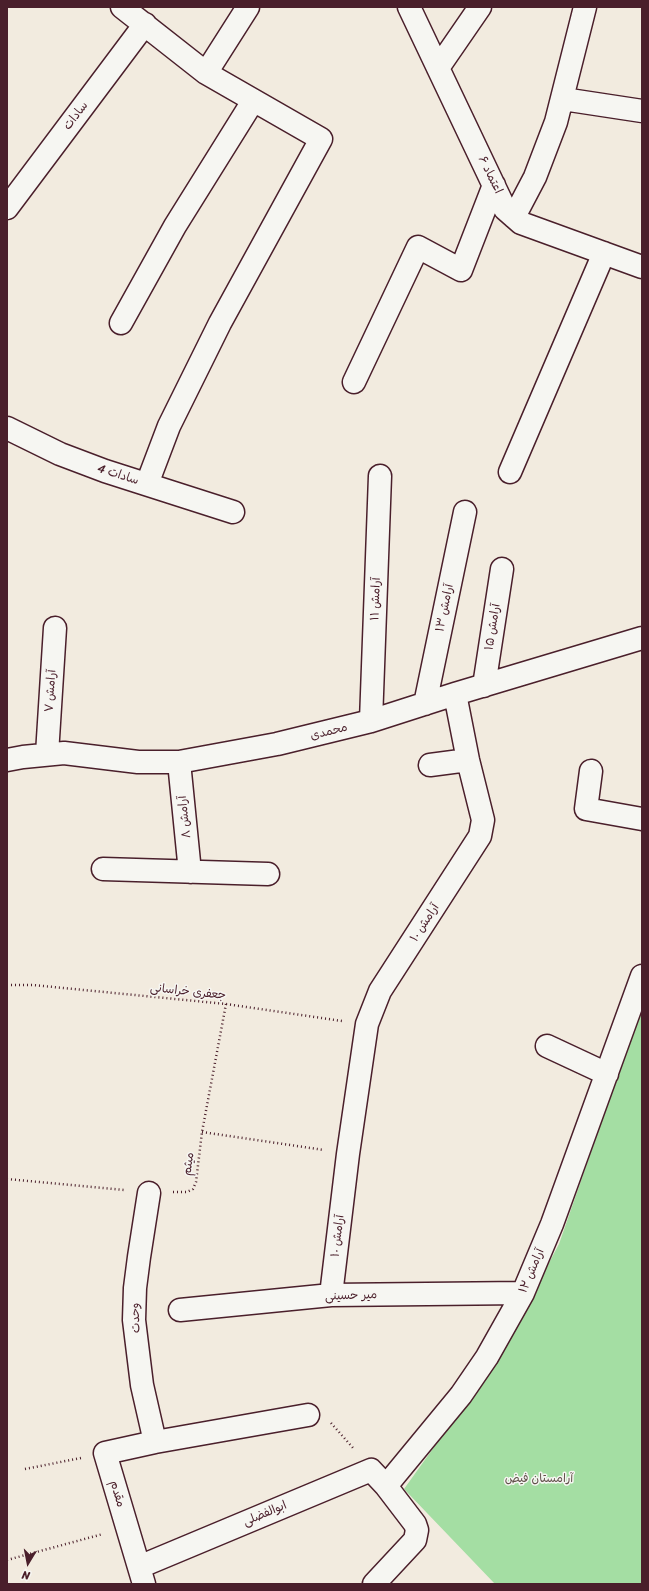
<!DOCTYPE html>
<meta charset="utf-8">
<style>
body{margin:0}
#map{position:relative;width:649px;height:1591px;overflow:hidden;background:#f2ebdf;font-family:Sriracha,sans-serif}
canvas{display:block}
.frame{position:absolute;inset:0;border:8px solid #4a1f2b;pointer-events:none}
.north{position:absolute;left:8px;top:1543px;width:40px;height:40px;-webkit-text-stroke:3px #f6f6f2;paint-order:stroke;rotate:190deg;font-size:11px;font-weight:700;line-height:16px;text-align:center;color:#4a1f2b}
.north::after{content:'';display:block;margin:auto;width:14px;height:18px;background:#4a1f2b;clip-path:polygon(50% 0,100% 100%,50% 72%,0 100%)}
</style>
<div id="map">
<canvas width="649" height="1591"></canvas>
<div class="frame"></div>
<div class="north">N</div>
</div>
<script>
const context = document.querySelector('canvas').getContext('2d');
context.lineJoin = 'round';
function fill(path, color) { context.fillStyle = color; context.fill(path, 'evenodd'); }
const shape = rows => new Path2D(rows.map(r => 'M' + r).join(''));
function trace(path, color, width, dash) { context.strokeStyle = color; context.lineWidth = width; context.lineCap = dash ? 'butt' : 'round'; context.setLineDash(dash || []); context.stroke(path); }
function write(font, color, halo, rows, align = 'center') {
  context.font = font + ' Sriracha,"Playpen Sans Arabic",sans-serif'; context.lineWidth = 3; context.setLineDash([]); context.textBaseline = 'middle'; context.strokeStyle = halo; context.fillStyle = color; for (const [text, x, y, turn = 0] of rows) {
    context.save(); context.translate(x, y); context.rotate((+turn || 0) * Math.PI / 180); context.textAlign = isNaN(turn) ? turn : align; if (halo) context.strokeText(text, 0, 0); context.fillText(text, 0, 0); context.restore();
  }
}
const green = shape([
 [642,1010,642,1584,495,1584,404,1489,500,1355,559,1244,614,1086]
]);
const path = shape([
 [7,985,33,985,226,1004,342,1021],
 [202,1132,324,1150],
 [7,1179,124,1190],
 [173,1192,187,1192,193,1189,196,1182,202,1132,226,1004],
 [331,1423,354,1449],
 [25,1469,81,1458],
 [7,1560,103,1534]
]);
const minor = shape([
 [122,7,206,73,321,139,220,323,169,426,147,484],
 [409,7,505,209,521,223,642,267],
 [438,68,480,7],
 [206,73,248,7],
 [563,99,642,111],
 [7,208,145,24],
 [514,217,535,177,556,122,585,7],
 [121,323,175,226,253,101],
 [354,382,418,247,461,270,494,185],
 [7,428,60,454,105,471,233,512],
 [510,472,604,253],
 [484,686,502,569],
 [425,704,465,512],
 [371,721,380,476],
 [47,754,55,628],
 [7,760,23,757,64,753,138,762,179,762,277,744,371,721,455,694,642,638],
 [179,762,190,872],
 [430,765,468,760],
 [591,771,586,809,642,819],
 [103,869,268,874],
 [547,1046,607,1074],
 [149,1193,139,1257,135,1288,134,1320,142,1385,155,1442],
 [331,1295,348,1154,367,1024,380,991,480,836,483,820,468,760,455,694],
 [180,1310,331,1295,523,1293],
 [139,1567,371,1470,386,1486],
 [144,1584,105,1453,155,1442,308,1415],
 [374,1584,415,1540,417,1530,415,1524,386,1486,461,1395,487,1357,523,1293,552,1224,642,976]
]);
const streetNames = [
 ["سادات",76,116,-53],
 ["اعتماد ۶",490,175,64],
 ["سادات 4",118,475,18],
 ["آرامش ۱۱",376,599,-88],
 ["آرامش ۱۳",445,608,-78],
 ["آرامش ۱۵",493,627,-81],
 ["آرامش ۷",51,691,-86],
 ["محمدی",329,732,-14],
 ["آرامش ۸",185,817,-96],
 ["آرامش ۱۰",425,923,-57],
 ["جعفری خراسانی",188,992,6],
 ["میثم",189,1164,-82],
 ["آرامش ۱۰",338,1236,-83],
 ["آرامش ۱۲",532,1271,-67],
 ["میر حسینی",351,1296,-2],
 ["وحدت",136,1318,-92],
 ["مقدم",117,1494,74],
 ["ابوالفضلی",265,1514,-23]
];
const parkNames = [
 ["آرامستان فیض",539,1479]
];
fill(green, '#a4dea3');
trace(minor, '#4a1f2b', 25);
trace(path, '#4a1f2b', 2.5, [1, 3]);
trace(minor, '#f6f6f2', 22);
write('12px', '#4a1f2b', '#f6f6f2', streetNames);
write('12px', '#604f49', '#f6f6f2', parkNames);
</script>
